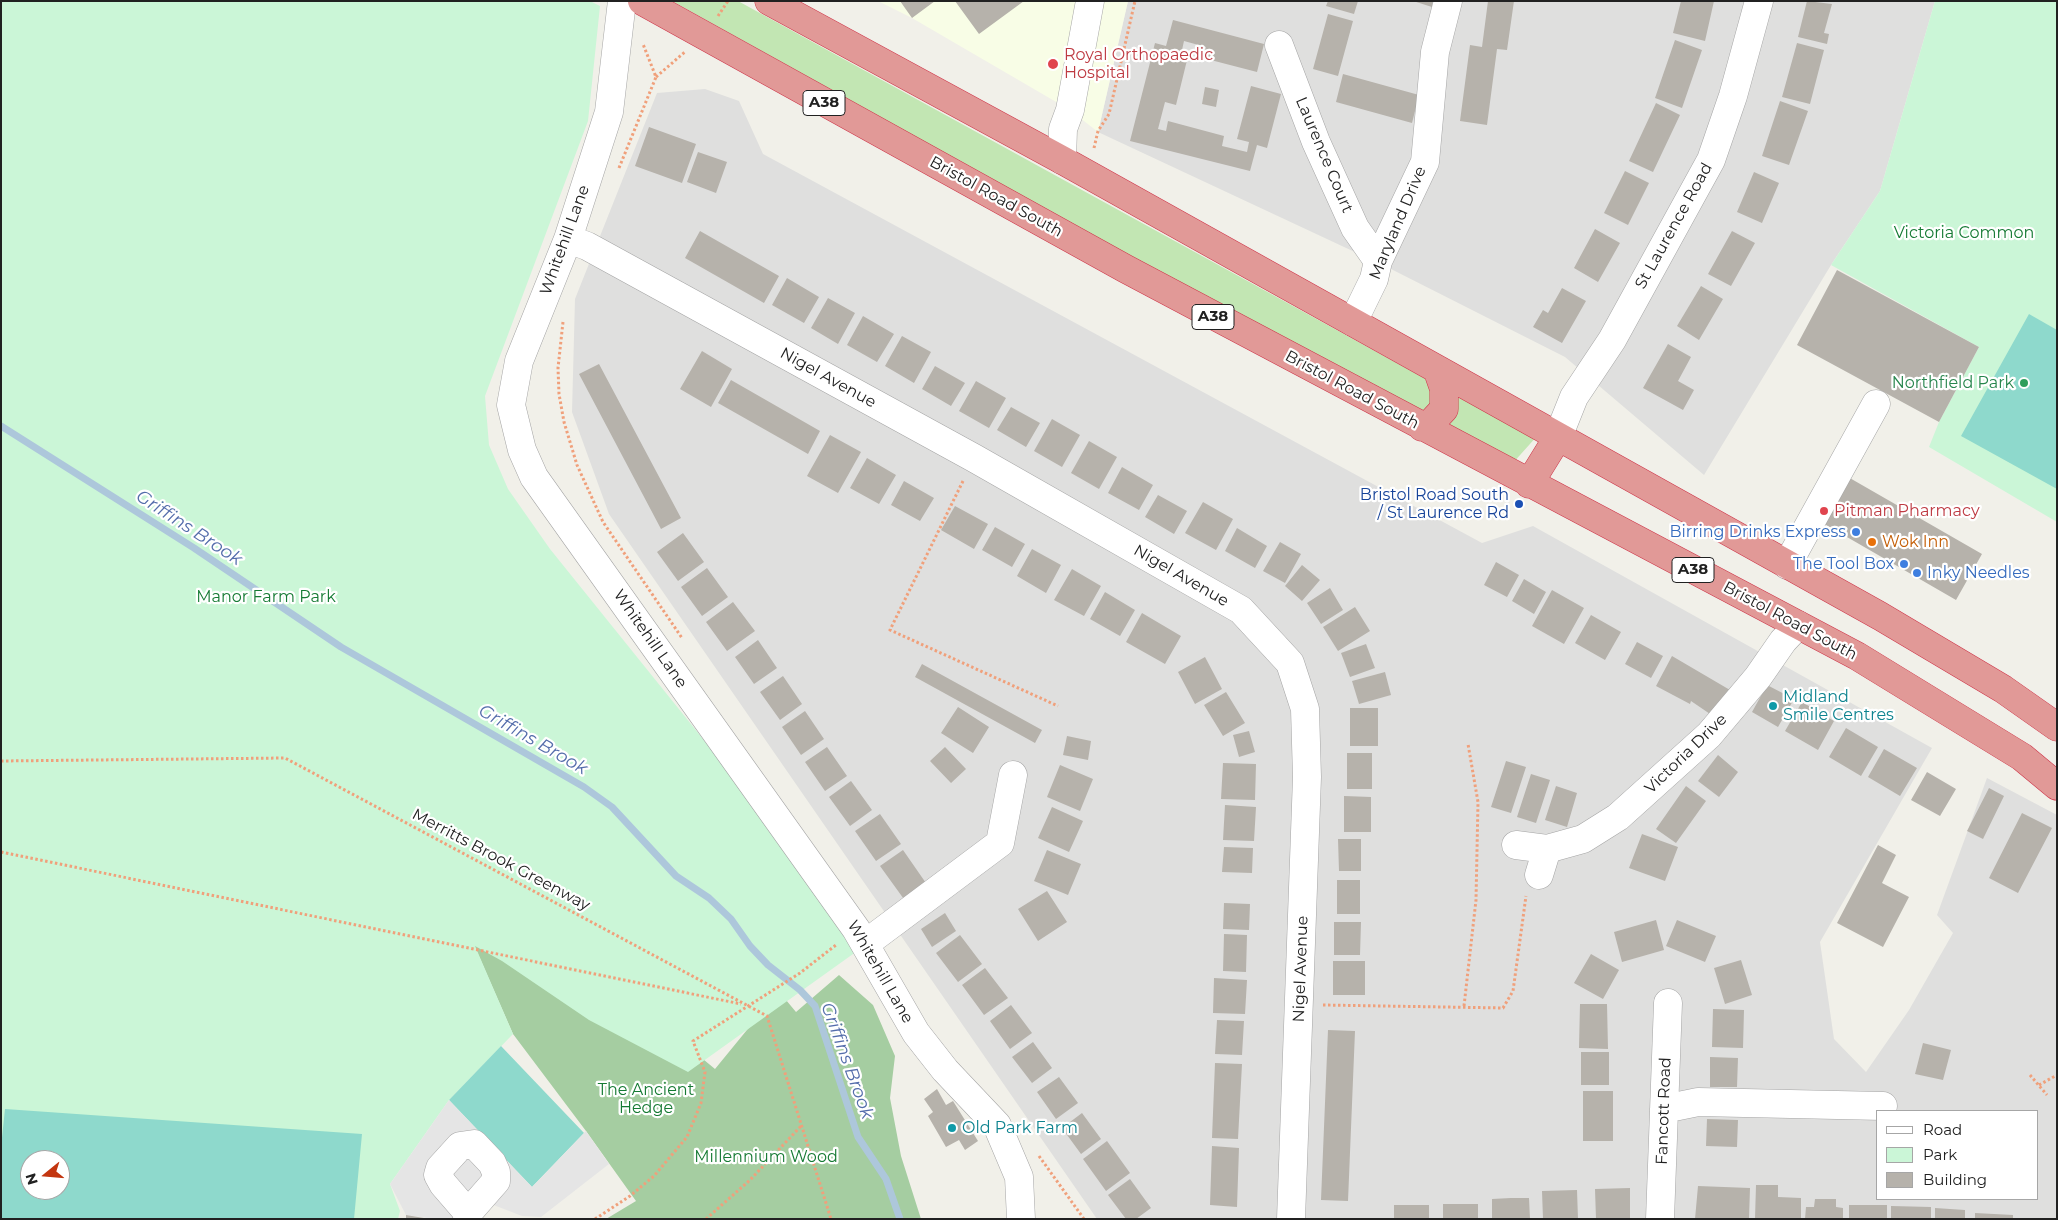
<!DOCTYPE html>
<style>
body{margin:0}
#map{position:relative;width:2058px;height:1220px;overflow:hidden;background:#f1f0e9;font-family:Montserrat,sans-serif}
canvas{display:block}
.frame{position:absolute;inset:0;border:2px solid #212121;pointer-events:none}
.legend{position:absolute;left:1876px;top:1110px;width:162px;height:90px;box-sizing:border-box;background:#fff;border:1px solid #a6a6a6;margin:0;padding:6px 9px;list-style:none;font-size:15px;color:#212121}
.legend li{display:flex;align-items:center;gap:10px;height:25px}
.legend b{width:25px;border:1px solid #a6a6a6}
.north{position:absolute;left:20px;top:1150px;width:50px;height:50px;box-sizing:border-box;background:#fff;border:1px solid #a6a6a6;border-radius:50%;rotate:253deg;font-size:14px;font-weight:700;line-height:20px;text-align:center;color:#212121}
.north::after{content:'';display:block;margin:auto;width:18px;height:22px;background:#c33610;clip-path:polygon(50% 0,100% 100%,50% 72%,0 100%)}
</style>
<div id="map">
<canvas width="2058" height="1220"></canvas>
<div class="frame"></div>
<ul class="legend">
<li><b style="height:6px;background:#fff"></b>Road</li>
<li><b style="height:14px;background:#cbf6d7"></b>Park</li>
<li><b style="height:14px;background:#b6b2ab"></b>Building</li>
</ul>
<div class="north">N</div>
</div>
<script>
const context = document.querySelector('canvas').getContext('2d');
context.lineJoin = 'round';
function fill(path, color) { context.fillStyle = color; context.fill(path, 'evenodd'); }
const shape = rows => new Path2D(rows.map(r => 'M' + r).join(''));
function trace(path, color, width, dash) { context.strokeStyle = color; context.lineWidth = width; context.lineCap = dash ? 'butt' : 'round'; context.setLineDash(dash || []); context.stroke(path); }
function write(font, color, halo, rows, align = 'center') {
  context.font = font + ' Montserrat,sans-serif'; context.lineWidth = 4.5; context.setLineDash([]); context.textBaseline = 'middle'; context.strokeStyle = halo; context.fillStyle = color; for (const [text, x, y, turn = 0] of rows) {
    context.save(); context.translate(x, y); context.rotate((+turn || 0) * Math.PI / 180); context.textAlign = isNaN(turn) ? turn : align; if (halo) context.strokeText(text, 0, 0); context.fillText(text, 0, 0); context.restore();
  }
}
const residential = shape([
 [1128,1,1935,1,1880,191,1831,265,1704,475,1565,357,1389,268,1098,132],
 [705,89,739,101,763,154,1482,543,1533,526,1932,748,1820,942,1834,1039,1866,1072,1909,1010,1953,933,1937,915,1987,778,2057,815,2057,1219,1097,1219,609,514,572,412,575,299,657,93],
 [1877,1111,2037,1111,2037,1199,1877,1199]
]);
const education = shape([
 [878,1,1128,1,1098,132,1070,110,912,18]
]);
const grass = shape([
 [672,1,738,1,1424,378,1432,386,1434,397,1427,410,1407,411],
 [1461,393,1538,435,1512,464,1443,427]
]);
const forest = shape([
 [1,784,174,788,692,1050,715,1069,751,1025,786,1000,796,1012,839,975,873,1005,895,1056,890,1098,901,1156,921,1219,606,1219,636,1201,586,1131,513,1034,474,945]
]);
const park = shape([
 [1,1,590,1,600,6,588,121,485,396,489,445,508,489,550,549,856,929,860,949,688,1072,589,1020,502,961,475,946,513,1034,449,1100,390,1184,400,1211,398,1219,1,1219],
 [30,1160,60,1160,60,1190,30,1190],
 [1935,1,2057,1,2057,522,1929,447,1939,422,1979,347,1831,265,1880,191]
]);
const pitch = shape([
 [2029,314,2057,330,2057,489,1961,436],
 [501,1046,584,1133,532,1187,449,1100],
 [5,1109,362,1134,354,1219,1,1219,1,1147],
 [30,1160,60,1160,60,1190,30,1190]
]);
const parking = shape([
 [449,1100,532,1187,586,1131,609,1164,541,1217,522,1216,491,1204,474,1219,434,1219,406,1215,390,1184]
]);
const stream = shape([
 [1,426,194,548,341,647,584,787,612,807,676,876,709,898,731,919,750,946,768,965,800,990,815,1006,858,1137,886,1179,900,1219]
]);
const building = shape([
 [900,1,935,1,912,18],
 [955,1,1024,1,979,34],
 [1328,1,1358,1,1354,14,1326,6],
 [1413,1,1433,1,1432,7],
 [1488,1,1514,1,1507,50,1497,49,1487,125,1460,121,1470,45,1482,47],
 [1681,1,1714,1,1705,41,1673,33],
 [1807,1,1832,4,1824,33,1829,34,1827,44,1798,37],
 [1328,14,1353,21,1338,76,1313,69],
 [1173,20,1264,44,1257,72,1203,58,1206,47,1184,41,1182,50,1189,52,1176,105,1165,102,1158,129,1166,131,1168,121,1224,136,1222,146,1247,152,1249,142,1237,139,1251,86,1281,94,1267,148,1257,145,1250,171,1130,141,1155,43,1166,46],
 [1675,40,1702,50,1682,108,1655,98],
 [1797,43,1824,50,1810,104,1782,97],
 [1343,74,1419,95,1412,123,1336,102],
 [1205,87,1219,90,1216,107,1202,104],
 [1780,101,1808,111,1789,165,1762,156],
 [1656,103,1680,115,1653,172,1629,161],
 [649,127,696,144,682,183,635,166],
 [698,152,727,162,716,193,687,182],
 [1625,171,1649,183,1628,225,1604,213],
 [1754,172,1779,183,1762,223,1737,212],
 [1595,229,1620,243,1598,282,1574,268],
 [700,231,779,276,764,303,685,258],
 [1732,231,1755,243,1731,286,1708,274],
 [1837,270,1979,347,1939,422,1797,345],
 [787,278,819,297,804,323,772,305],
 [1701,286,1723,299,1699,340,1677,326],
 [1562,288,1586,301,1562,343,1533,327,1543,310,1548,313],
 [828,298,855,313,838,344,811,328],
 [863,316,894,334,877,362,847,345],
 [902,336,931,352,914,383,885,366],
 [1668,344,1691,357,1678,381,1694,390,1683,410,1643,388],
 [702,351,732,369,711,407,680,389],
 [599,364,681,518,661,529,579,374],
 [935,366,965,383,951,406,922,389],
 [731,380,820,431,808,454,718,403],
 [976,381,1006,398,989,428,959,411],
 [1011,407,1040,423,1026,447,997,430],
 [1052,419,1080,435,1062,467,1034,451],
 [830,435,861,452,838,493,807,476],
 [1089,441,1117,457,1099,489,1071,473],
 [867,458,896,475,879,504,850,488],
 [1122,467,1153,485,1139,510,1108,493],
 [1848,477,1982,554,1956,600,1821,522],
 [904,481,934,498,920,521,891,505],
 [1158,495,1187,511,1174,534,1145,517],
 [1203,502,1233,519,1216,550,1185,533],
 [955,506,988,524,974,549,941,530],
 [995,527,1025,544,1012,567,982,550],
 [1237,528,1267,546,1255,568,1225,551],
 [683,533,704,562,678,581,657,552],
 [1280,542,1301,554,1285,583,1263,571],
 [1032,549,1061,565,1046,593,1017,576],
 [1496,562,1519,575,1507,597,1484,585],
 [1302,565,1320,580,1302,601,1285,586],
 [707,568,728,597,702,616,681,587],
 [1072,569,1101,586,1084,616,1054,600],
 [1524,579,1546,592,1534,614,1512,601],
 [1330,588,1343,610,1321,624,1307,603],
 [1552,590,1584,608,1564,644,1532,626],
 [1105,592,1135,610,1120,636,1090,619],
 [733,602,755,631,727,651,706,622],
 [1355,607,1370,631,1338,651,1323,627],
 [1142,613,1181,636,1165,664,1126,642],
 [1591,615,1621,632,1605,660,1575,643],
 [758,640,777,668,754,684,735,657],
 [1637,642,1663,656,1651,678,1625,664],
 [1366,644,1375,668,1350,677,1341,653],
 [1672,656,1730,690,1713,716,1691,701,1690,704,1656,686],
 [1205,657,1222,689,1195,704,1178,672],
 [922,664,1042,730,1035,743,915,677],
 [1385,672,1391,695,1359,704,1352,681],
 [783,676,802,704,780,720,760,692],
 [1767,685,1794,699,1778,727,1752,712],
 [1226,692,1245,723,1223,736,1204,705],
 [1802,702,1834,721,1818,750,1785,731],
 [958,707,989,727,973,753,941,733],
 [1350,708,1378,708,1378,746,1350,746],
 [805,711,824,739,801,755,782,727],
 [1846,728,1878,747,1861,776,1829,757],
 [1249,731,1255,752,1239,757,1233,735],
 [1067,736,1091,741,1088,760,1063,755],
 [827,747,847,776,825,791,805,762],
 [945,747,966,769,951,783,930,761],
 [1884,749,1917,768,1900,796,1868,777],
 [1347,753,1372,753,1372,789,1347,789],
 [1718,755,1738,772,1719,797,1698,781],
 [1506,761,1526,767,1511,813,1491,807],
 [1223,763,1256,764,1255,800,1221,799],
 [1060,765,1093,779,1080,811,1047,797],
 [1927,772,1956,789,1940,816,1911,800],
 [1531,774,1550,780,1536,823,1517,817],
 [851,781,872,810,850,826,829,797],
 [1556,786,1577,793,1567,827,1545,820],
 [1686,786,1706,801,1676,843,1656,829],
 [1989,788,2004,796,1983,839,1967,831],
 [1344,796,1371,797,1371,832,1344,832],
 [1225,805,1256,807,1254,841,1223,840],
 [1052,807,1083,821,1069,852,1038,838],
 [2022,813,2052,828,2018,893,1989,878],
 [880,814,901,844,876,861,855,831],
 [1642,834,1678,847,1665,881,1629,868],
 [1338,839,1361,839,1361,871,1339,871],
 [1878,845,1896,855,1882,883,1909,897,1883,947,1837,923],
 [1224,847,1253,848,1252,873,1222,872],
 [903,850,928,886,906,902,880,866],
 [1047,850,1081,864,1068,895,1034,881],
 [1337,880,1360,880,1360,914,1337,914],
 [1047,891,1067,922,1038,941,1018,909],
 [1224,903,1250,904,1249,930,1223,929],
 [945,913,956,931,932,947,921,929],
 [1656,920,1664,950,1622,962,1614,932],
 [1677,920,1716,936,1705,962,1666,946],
 [1334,922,1361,922,1360,955,1334,955],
 [1224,934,1247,935,1246,972,1223,971],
 [960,935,982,964,958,982,936,953],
 [1591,954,1619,970,1603,999,1574,983],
 [1741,960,1752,995,1725,1004,1714,968],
 [1333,961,1365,961,1365,995,1333,995],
 [985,968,1008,998,984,1015,962,985],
 [1214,978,1247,980,1245,1014,1213,1013],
 [1580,1004,1607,1004,1608,1049,1579,1048],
 [1011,1005,1032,1033,1010,1049,990,1021],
 [1713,1009,1744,1010,1743,1048,1712,1047],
 [1217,1020,1244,1021,1242,1055,1215,1054],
 [1328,1030,1355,1031,1348,1201,1321,1200],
 [1033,1042,1052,1068,1032,1083,1012,1057],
 [1923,1043,1951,1050,1943,1080,1915,1074],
 [1581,1052,1609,1052,1609,1085,1581,1085],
 [1710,1057,1738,1058,1737,1087,1710,1087],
 [1215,1063,1242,1064,1238,1139,1212,1138],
 [1059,1077,1078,1103,1056,1119,1037,1092],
 [937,1089,946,1105,953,1101,978,1141,965,1150,959,1140,946,1147,928,1116,933,1112,924,1099],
 [1583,1091,1613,1091,1613,1141,1583,1141],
 [1082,1113,1101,1139,1081,1154,1062,1128],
 [1707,1119,1738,1120,1737,1147,1706,1146],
 [1107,1141,1130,1173,1106,1191,1083,1159],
 [1212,1146,1239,1148,1237,1207,1210,1205],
 [1130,1179,1151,1208,1136,1219,1126,1219,1108,1195],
 [1756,1185,1778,1185,1778,1197,1801,1198,1801,1219,1755,1219],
 [1698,1186,1750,1188,1749,1219,1695,1219],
 [1630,1188,1630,1219,1596,1219,1595,1189],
 [1577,1190,1578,1219,1543,1219,1542,1191],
 [1511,1198,1529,1198,1530,1219,1492,1219,1492,1199],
 [1815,1199,1836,1199,1836,1207,1843,1208,1843,1219,1805,1219,1806,1207,1814,1207],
 [1443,1204,1478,1204,1478,1219,1443,1219],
 [1394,1205,1429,1205,1429,1219,1394,1219],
 [1849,1205,1887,1205,1887,1219,1849,1219],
 [1891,1206,1931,1207,1931,1219,1891,1219],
 [1935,1208,1965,1210,1965,1219,1935,1219],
 [1975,1213,2013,1215,2013,1219,1975,1219],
 [406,1215,424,1218,424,1219,406,1219]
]);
const path = shape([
 [718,16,728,1],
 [656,77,686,51],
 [1094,148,1098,131,1109,114,1135,1],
 [619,168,656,77,643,44],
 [563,322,558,368,559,394,564,422,577,465,603,522,682,638],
 [963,481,890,630,1058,706],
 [1,761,285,758,767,1016,831,1219],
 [1,852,741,1004],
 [1323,1005,1503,1008,1513,991,1526,896],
 [1464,1006,1476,900,1478,802,1468,744],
 [2030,1075,2047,1095],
 [2039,1085,2057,1075],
 [1039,1156,1084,1219],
 [595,1219,630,1196,654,1176,687,1137,701,1103,705,1072,693,1041,800,973,836,945],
 [706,1219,750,1180,802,1125]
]);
const minor = shape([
 [622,1,609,112,568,239,519,361,511,405,522,450,534,477,856,929,916,1033,945,1070,997,1125,1019,1177,1021,1219],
 [1279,45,1316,142,1355,228,1378,261],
 [1062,160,1063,129,1070,110,1090,1],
 [568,239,587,246,974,458,1241,610,1290,663,1305,709,1307,777,1291,1219],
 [1353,322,1374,279,1378,261,1425,162,1435,52,1448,1],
 [1558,437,1574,397,1612,340,1711,160,1733,96,1759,1],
 [1787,565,1876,404],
 [1516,845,1547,849,1583,839,1618,817,1709,735,1758,677,1783,641,1798,625],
 [1539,875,1547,849],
 [865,944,1000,843,1013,775],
 [1664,1109,1698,1102,1883,1106],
 [467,1219,468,1213,496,1181,496,1172,492,1163,474,1144,460,1146,440,1168,438,1175,443,1184,468,1213],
 [1660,1219,1668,1003]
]);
const highway = shape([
 [642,1,1126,269,1857,656,2022,757,2057,786],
 [769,1,1062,160,1880,616,2003,689,2057,727],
 [1422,427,1430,424,1444,409,1444,389,1437,369],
 [1529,484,1558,437]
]);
const markers = [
 [1053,64,6,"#e0444e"],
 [2024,383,5,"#2e9e5b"],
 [1519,504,5,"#1a4fb4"],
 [1824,511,5,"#e0444e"],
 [1856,532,5,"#3f7fe0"],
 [1872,542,5,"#e8710a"],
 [1904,564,5,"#3f7fe0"],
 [1917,573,5,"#3f7fe0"],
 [1773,706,5,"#0f9aa8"],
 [952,1128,5,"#0f9aa8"]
];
const shields = [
 [824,103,42],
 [1213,317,42],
 [1693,570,42]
];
const shieldNames = [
 ["A38",824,103],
 ["A38",1213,317],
 ["A38",1693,570]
];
const healthNames = [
 ["Royal Orthopaedic",1064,55],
 ["Hospital",1064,73],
 ["Pitman Pharmacy",1834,511]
];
const streetNames = [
 ["Laurence Court",1324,155,67],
 ["Bristol Road South",996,197,29],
 ["Maryland Drive",1398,223,-67],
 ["St Laurence Road",1674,226,-61],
 ["Whitehill Lane",565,240,-70],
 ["Nigel Avenue",828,378,29],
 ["Bristol Road South",1352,390,28],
 ["Nigel Avenue",1181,576,30],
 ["Bristol Road South",1790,621,28],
 ["Whitehill Lane",650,639,55],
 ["Victoria Drive",1686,754,-44],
 ["Merritts Brook Greenway",501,860,28],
 ["Nigel Avenue",1301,969,-88],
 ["Whitehill Lane",880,972,60],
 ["Fancott Road",1664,1111,-88]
];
const parkNames = [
 ["Victoria Common",1964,233],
 ["Manor Farm Park",266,597],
 ["The Ancient",646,1090],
 ["Hedge",646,1108],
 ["Millennium Wood",766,1157]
];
const leisureNames = [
 ["Northfield Park",2014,383]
];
const transitNames = [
 ["Bristol Road South",1509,495],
 ["/ St Laurence Rd",1509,513]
];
const shopNames = [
 ["Birring Drinks Express",1846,532],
 ["The Tool Box",1894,564],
 ["Inky Needles",1927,573,"left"]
];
const foodNames = [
 ["Wok Inn",1882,542]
];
const cultureNames = [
 ["Midland",1783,697],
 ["Smile Centres",1783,715],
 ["Old Park Farm",962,1128]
];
const waterNames = [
 ["Griffins Brook",189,528,33],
 ["Griffins Brook",533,740,30],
 ["Griffins Brook",847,1061,70]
];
fill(residential, '#dfdfde');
fill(education, '#f8fde6');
fill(grass, '#c2e6b3');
fill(forest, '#a5cda1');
fill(park, '#cbf6d7');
fill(pitch, '#8ed9cc');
fill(parking, '#e5e5e5');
trace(stream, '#adc7db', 7);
fill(building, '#b6b2ab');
trace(minor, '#a5a5a5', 29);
trace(highway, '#ce364a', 29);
trace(path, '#f0a07b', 3, [2.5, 2.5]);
trace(minor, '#fff', 28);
trace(highway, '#e19997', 28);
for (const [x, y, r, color] of markers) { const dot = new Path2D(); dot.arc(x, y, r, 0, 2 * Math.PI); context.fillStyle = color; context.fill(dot); trace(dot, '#fff', 2); }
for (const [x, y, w] of shields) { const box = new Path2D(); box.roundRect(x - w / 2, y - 12.5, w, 25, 4); context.fillStyle = '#fff'; context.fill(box); trace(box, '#212121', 1); }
write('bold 15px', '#212121', null, shieldNames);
write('16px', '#be3a42', '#fff', healthNames, 'left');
write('16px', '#212121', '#fff', streetNames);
write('16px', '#157a33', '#fff', parkNames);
write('16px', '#27864d', '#fff', leisureNames, 'right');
write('16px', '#164399', '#fff', transitNames, 'right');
write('16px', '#366cbe', '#fff', shopNames, 'right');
write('16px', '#c56008', '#fff', foodNames, 'left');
write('16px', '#0d838f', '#fff', cultureNames, 'left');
write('italic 18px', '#546dab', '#fff', waterNames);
</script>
